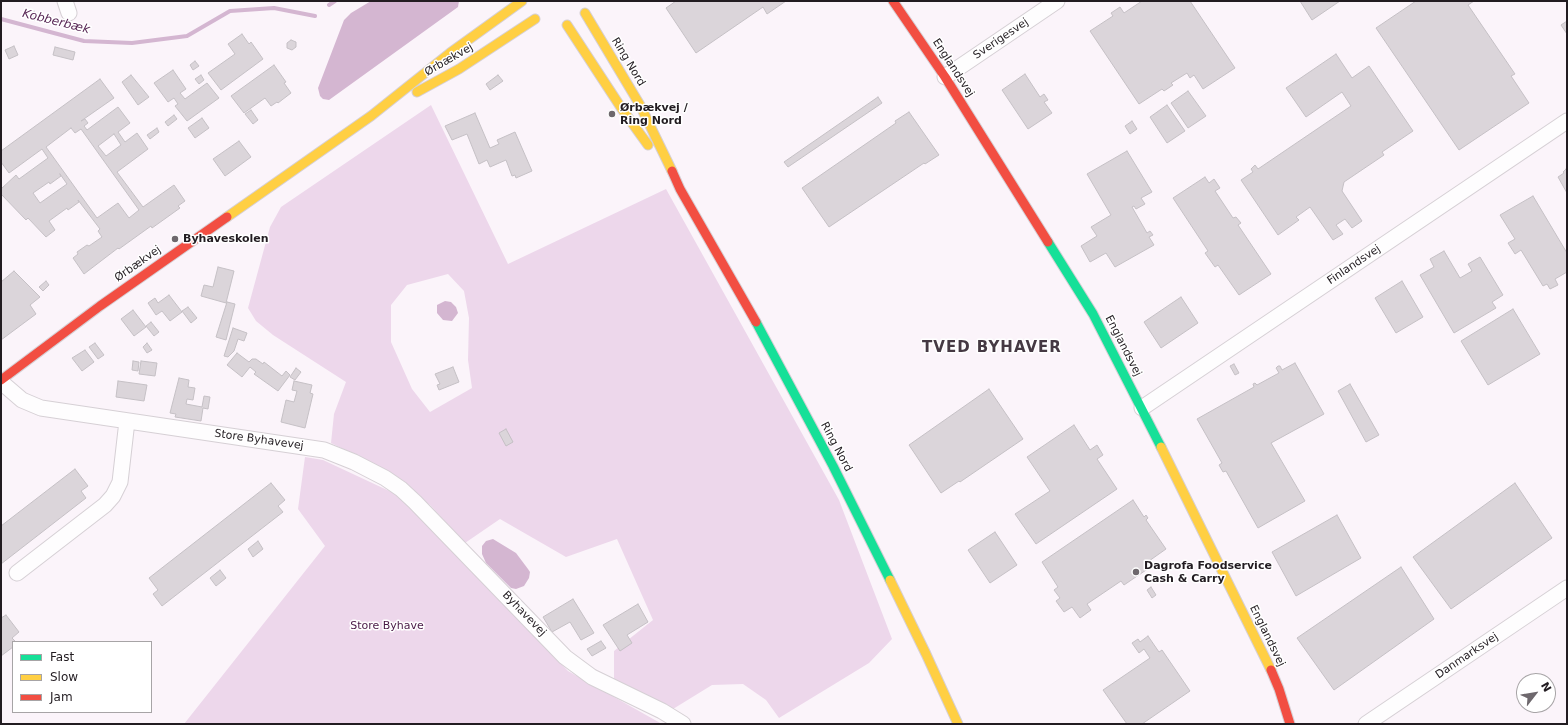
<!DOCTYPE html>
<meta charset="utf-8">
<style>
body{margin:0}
#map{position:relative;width:1568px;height:725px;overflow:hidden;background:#fbf4fa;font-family:"DejaVu Sans",sans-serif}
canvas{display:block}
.frame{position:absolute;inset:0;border:2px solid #221c21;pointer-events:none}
.legend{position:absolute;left:12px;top:641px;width:140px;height:72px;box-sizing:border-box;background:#fff;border:1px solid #a7a4a6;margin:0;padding:5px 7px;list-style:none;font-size:12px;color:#221c21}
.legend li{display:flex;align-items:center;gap:8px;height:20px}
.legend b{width:20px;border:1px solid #a7a4a6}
.north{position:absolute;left:1516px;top:673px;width:40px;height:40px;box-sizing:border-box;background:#fff;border:1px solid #a7a4a6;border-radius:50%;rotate:59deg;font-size:11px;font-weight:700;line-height:16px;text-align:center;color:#221c21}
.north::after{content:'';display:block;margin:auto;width:14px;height:18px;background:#6e686d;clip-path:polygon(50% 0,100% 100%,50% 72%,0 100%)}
</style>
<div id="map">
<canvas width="1568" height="725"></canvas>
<div class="frame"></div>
<ul class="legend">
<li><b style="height:5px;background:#16e098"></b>Fast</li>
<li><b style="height:5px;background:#ffcf43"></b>Slow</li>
<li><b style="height:5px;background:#f24e42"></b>Jam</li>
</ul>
<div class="north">N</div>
</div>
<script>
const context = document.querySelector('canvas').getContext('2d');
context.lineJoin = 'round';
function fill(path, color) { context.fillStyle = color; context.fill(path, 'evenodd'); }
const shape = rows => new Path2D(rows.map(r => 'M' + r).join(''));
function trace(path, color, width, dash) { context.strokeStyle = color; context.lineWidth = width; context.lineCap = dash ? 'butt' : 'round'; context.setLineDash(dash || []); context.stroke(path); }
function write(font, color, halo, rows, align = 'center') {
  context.font = font + ' "DejaVu Sans",sans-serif'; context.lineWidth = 3; context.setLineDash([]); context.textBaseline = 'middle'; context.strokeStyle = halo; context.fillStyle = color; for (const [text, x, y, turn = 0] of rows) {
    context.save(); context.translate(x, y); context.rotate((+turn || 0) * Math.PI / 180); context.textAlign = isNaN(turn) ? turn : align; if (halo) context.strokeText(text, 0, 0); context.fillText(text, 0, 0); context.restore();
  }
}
const green = shape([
 [431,105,508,264,666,189,839,500,892,639,869,663,779,718,766,700,743,684,712,685,673,709,614,682,614,651,653,620,617,539,566,557,500,519,465,543,430,505,349,452,331,443,334,414,346,382,273,335,256,321,248,308,270,227,281,207],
 [448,274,464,291,469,318,468,360,472,388,430,412,412,389,391,342,391,305,407,285],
 [305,457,323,460,400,496,568,671,662,724,184,724,325,546,298,509]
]);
const water = shape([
 [371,1,459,1,458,7,329,100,323,99,320,96,318,88,344,20,351,13],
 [445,301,451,302,456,307,458,313,452,321,443,320,437,313,437,305],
 [493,539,516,553,528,569,530,572,529,578,524,586,516,589,511,588,486,563,482,554,482,546,486,541]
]);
const stream = shape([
 [329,5,335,1],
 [1,19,84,41,132,43,187,36,230,11,274,8,315,16]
]);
const building = shape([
 [676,1,786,1,767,14,763,7,696,53,666,8,676,1],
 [1142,1,1190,1,1235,68,1203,89,1194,75,1190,78,1187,73,1171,83,1173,85,1164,91,1162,89,1139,104,1090,31,1113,16,1111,13,1120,7,1124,13,1142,1],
 [1300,1,1340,1,1312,20,1300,1],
 [1416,1,1474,1,1468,5,1515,74,1511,76,1529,103,1459,150,1376,28,1416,1],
 [34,11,39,16,34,21,29,16,34,11],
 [1567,21,1567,34,1561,25,1567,21],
 [242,34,249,44,251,42,263,59,221,90,208,73,235,54,228,44,242,34],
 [291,40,296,42,296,47,292,50,287,48,287,43,291,40],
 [14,46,18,55,9,59,5,50,14,46],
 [55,47,75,52,73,60,53,55,55,47],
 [1336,54,1352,78,1369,66,1413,131,1382,152,1384,155,1344,182,1342,191,1362,221,1352,228,1345,219,1336,225,1343,234,1333,240,1310,207,1296,217,1299,220,1278,235,1241,180,1253,172,1251,169,1255,165,1258,169,1351,106,1342,92,1306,117,1286,88,1336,54],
 [195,61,199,66,193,70,190,65,195,61],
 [274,65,286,82,284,83,291,93,278,103,277,102,271,106,265,98,244,113,231,96,274,65],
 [173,70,186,89,180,93,185,99,207,83,219,98,187,121,175,106,178,104,174,98,168,102,154,83,173,70],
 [1025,74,1040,97,1044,94,1048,100,1044,102,1052,113,1028,129,1002,90,1025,74],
 [131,75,149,97,138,105,122,82,131,75],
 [201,75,204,80,199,84,195,79,201,75],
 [498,75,503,81,490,90,486,84,498,75],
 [100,79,114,98,81,121,85,119,88,123,84,126,87,130,118,107,130,123,118,132,125,142,137,133,148,149,117,172,143,207,174,185,185,201,178,206,180,208,152,228,151,226,119,249,118,248,84,274,73,258,78,254,77,252,87,245,89,246,102,237,98,231,100,229,78,200,79,202,68,210,67,208,49,221,55,230,46,237,28,218,26,220,1,194,1,189,16,175,19,179,48,158,42,149,9,173,1,162,1,151,100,79],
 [71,128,75,133,81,129,139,210,129,218,118,203,97,218,46,147,71,128],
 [114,134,121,145,106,156,98,146,114,134],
 [60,174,67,184,40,203,33,193,49,182,50,184,61,176,60,174],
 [1188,91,1206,116,1188,128,1171,103,1188,91],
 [878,97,882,103,788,167,784,162,878,97],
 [1167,105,1185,131,1167,143,1150,117,1167,105],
 [251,110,258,120,253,124,245,114,251,110],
 [909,112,939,155,925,164,924,163,829,227,802,188,896,123,895,121,909,112],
 [475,113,490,148,499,144,497,140,515,132,532,171,516,178,515,175,512,176,506,160,490,167,487,160,479,164,467,134,452,140,445,126,475,113],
 [174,115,177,119,168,126,165,122,174,115],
 [202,118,209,128,195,138,188,128,202,118],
 [1132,121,1137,129,1130,134,1125,126,1132,121],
 [157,128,159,132,150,139,147,135,157,128],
 [239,141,251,157,225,176,213,159,239,141],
 [1127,151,1152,192,1141,198,1145,204,1136,209,1134,206,1132,207,1147,233,1150,231,1153,235,1149,237,1154,245,1115,267,1106,253,1090,262,1081,246,1097,236,1091,227,1111,215,1087,174,1127,151],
 [1566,169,1567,170,1567,193,1558,177,1564,173,1563,172,1566,169],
 [1205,177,1209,183,1214,179,1220,188,1215,191,1233,218,1236,217,1241,223,1238,225,1271,274,1239,295,1218,265,1215,267,1205,253,1208,251,1173,198,1205,177],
 [1533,196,1567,253,1567,272,1555,279,1558,285,1550,289,1547,284,1543,286,1521,250,1515,254,1508,243,1515,239,1500,215,1533,196],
 [1444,251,1460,278,1472,271,1468,264,1480,257,1503,295,1492,302,1496,308,1454,333,1420,275,1434,267,1430,259,1444,251],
 [218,267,234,271,226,303,201,296,204,285,213,287,218,267],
 [14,271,40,297,30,305,36,314,1,340,1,282,14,271],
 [46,281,49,285,43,291,39,287,46,281],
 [1402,281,1423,317,1396,333,1375,298,1402,281],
 [169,295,182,312,170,321,162,311,156,315,148,303,155,298,158,303,169,295],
 [1181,297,1198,323,1161,348,1144,322,1181,297],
 [227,302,235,304,226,340,216,337,227,302],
 [188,307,197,318,191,323,182,311,188,307],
 [1513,309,1540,354,1488,385,1461,341,1513,309],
 [133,310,146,327,134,336,121,319,133,310],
 [151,322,159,332,154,336,146,326,151,322],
 [233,328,247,333,244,341,238,339,234,351,228,357,224,356,233,328],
 [95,343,104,355,98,359,89,347,95,343],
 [147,343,152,350,147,353,143,347,147,343],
 [85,350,94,362,82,371,72,358,85,350],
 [237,353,249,362,252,359,256,359,263,364,264,362,282,376,286,371,290,375,278,391,254,374,256,372,250,367,242,377,227,365,237,353],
 [133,361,139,362,138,371,132,370,133,361],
 [141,361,157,363,155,376,139,374,141,361],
 [1295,363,1324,414,1271,443,1305,501,1258,528,1226,471,1223,472,1219,465,1222,463,1197,419,1254,387,1253,384,1255,383,1257,385,1279,373,1276,368,1278,366,1280,366,1282,370,1295,363],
 [1234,364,1239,373,1235,375,1230,366,1234,364],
 [453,367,459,382,439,390,437,385,440,384,435,374,453,367],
 [296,368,301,372,295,380,290,377,296,368],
 [179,378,189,380,188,387,195,388,193,400,187,399,186,404,202,407,204,396,210,397,208,409,203,408,201,421,175,417,176,414,170,413,179,378],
 [118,381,147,385,144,401,116,397,118,381],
 [294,381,312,385,310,393,313,394,305,428,281,422,286,400,294,402,297,391,292,390,294,381],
 [1350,384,1379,435,1366,442,1338,391,1350,384],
 [989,389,1023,439,960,482,959,481,941,493,909,445,989,389],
 [1074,425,1090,450,1097,445,1103,455,1097,459,1117,489,1036,544,1015,514,1050,491,1027,457,1074,425],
 [506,429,513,442,506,446,499,433,506,429],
 [75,469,88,486,81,491,86,498,1,564,1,526,75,469],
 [271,483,285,500,278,506,283,512,162,606,153,594,158,590,149,578,271,483],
 [1515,483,1552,538,1451,609,1413,557,1515,483],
 [1133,500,1144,517,1146,515,1148,518,1146,520,1166,549,1149,561,1152,566,1124,585,1121,581,1087,604,1091,610,1080,618,1072,607,1064,612,1056,601,1060,598,1054,590,1058,587,1042,562,1133,500],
 [1337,515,1361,558,1296,596,1272,552,1337,515],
 [995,532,1017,565,990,583,968,550,995,532],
 [258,541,263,549,253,557,248,549,258,541],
 [1401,567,1434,619,1334,690,1297,638,1401,567],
 [220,570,226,578,216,586,210,578,220,570],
 [1151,587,1156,595,1152,598,1147,590,1151,587],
 [573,599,594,633,581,640,570,622,552,632,543,617,573,599],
 [638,604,648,622,627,635,632,643,620,651,603,625,638,604],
 [6,615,19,632,12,638,16,642,13,642,13,647,1,656,1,618,6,615],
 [1148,636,1159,652,1162,650,1190,691,1142,724,1127,724,1103,690,1150,658,1144,649,1139,653,1132,643,1138,639,1140,642,1148,636],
 [601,641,606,648,592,656,587,649,601,641]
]);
const street = shape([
 [65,1,69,13],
 [945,77,1057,1],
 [1,382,22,400,41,408,324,450,354,462,385,478,401,489,415,502,565,657,592,677,662,711,683,724],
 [1142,408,1567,121],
 [17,573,105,505,113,496,120,482,127,421],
 [1366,724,1567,588]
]);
const fast = shape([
 [1048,242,1093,314,1161,447],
 [756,322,833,466,890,580]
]);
const slow = shape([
 [585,13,640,105,672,171],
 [567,25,622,109,648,145],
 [417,92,459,69,535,19],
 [227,217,371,116,450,53,522,1],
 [1161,447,1271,670],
 [890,580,926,654,958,724]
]);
const jam = shape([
 [893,1,945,77,1048,242],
 [672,171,680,189,756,322],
 [1,380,100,306,227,217],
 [1271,670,1279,689,1290,724]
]);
const markers = [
 [612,114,4,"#6e686d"],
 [175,239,4,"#6e686d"],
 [1136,572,4,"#6e686d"]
];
const streetNames = [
 ["Sverigesvej",1001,39,-34],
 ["Ørbækvej",449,60,-30],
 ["Ring Nord",628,62,59],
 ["Englandsvej",953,68,57],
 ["Ørbækvej",138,264,-35],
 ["Finlandsvej",1354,265,-34],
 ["Englandsvej",1123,346,63],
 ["Store Byhavevej",259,440,8],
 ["Ring Nord",836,447,62],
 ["Byhavevej",524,614,46],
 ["Englandsvej",1267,636,64],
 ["Danmarksvej",1467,656,-34]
];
const poiNames = [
 ["Ørbækvej /",620,108],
 ["Ring Nord",620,121],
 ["Byhaveskolen",183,239],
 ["Dagrofa Foodservice",1144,566],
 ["Cash & Carry",1144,579]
];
const parkNames = [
 ["Store Byhave",387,626]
];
const waterNames = [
 ["Kobberbæk",56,22,14]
];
const districtNames = [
 ["TVED BYHAVER",992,348]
];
fill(green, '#edd7eb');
fill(water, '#d4b6d1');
trace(stream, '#d4b6d1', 4);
fill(building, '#dbd5da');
trace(building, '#c5c0c5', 1);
trace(street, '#d6d0d5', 17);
trace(fast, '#d6d0d5', 11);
trace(slow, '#d6d0d5', 11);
trace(jam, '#d6d0d5', 11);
trace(street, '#fefdfe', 15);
trace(fast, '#16e098', 9);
trace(slow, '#ffcf43', 9);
trace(jam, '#f24e42', 9);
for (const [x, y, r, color] of markers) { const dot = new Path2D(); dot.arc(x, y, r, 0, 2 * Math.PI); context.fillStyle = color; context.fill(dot); trace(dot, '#fff', 1.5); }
write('11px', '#221c21', '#fff', streetNames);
write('bold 11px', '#221c21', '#fff', poiNames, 'left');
write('11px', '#491946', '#fff', parkNames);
write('italic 12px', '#5a2957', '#fff', waterNames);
context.letterSpacing = '1px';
write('bold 15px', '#453943', '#fff', districtNames);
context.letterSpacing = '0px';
</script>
